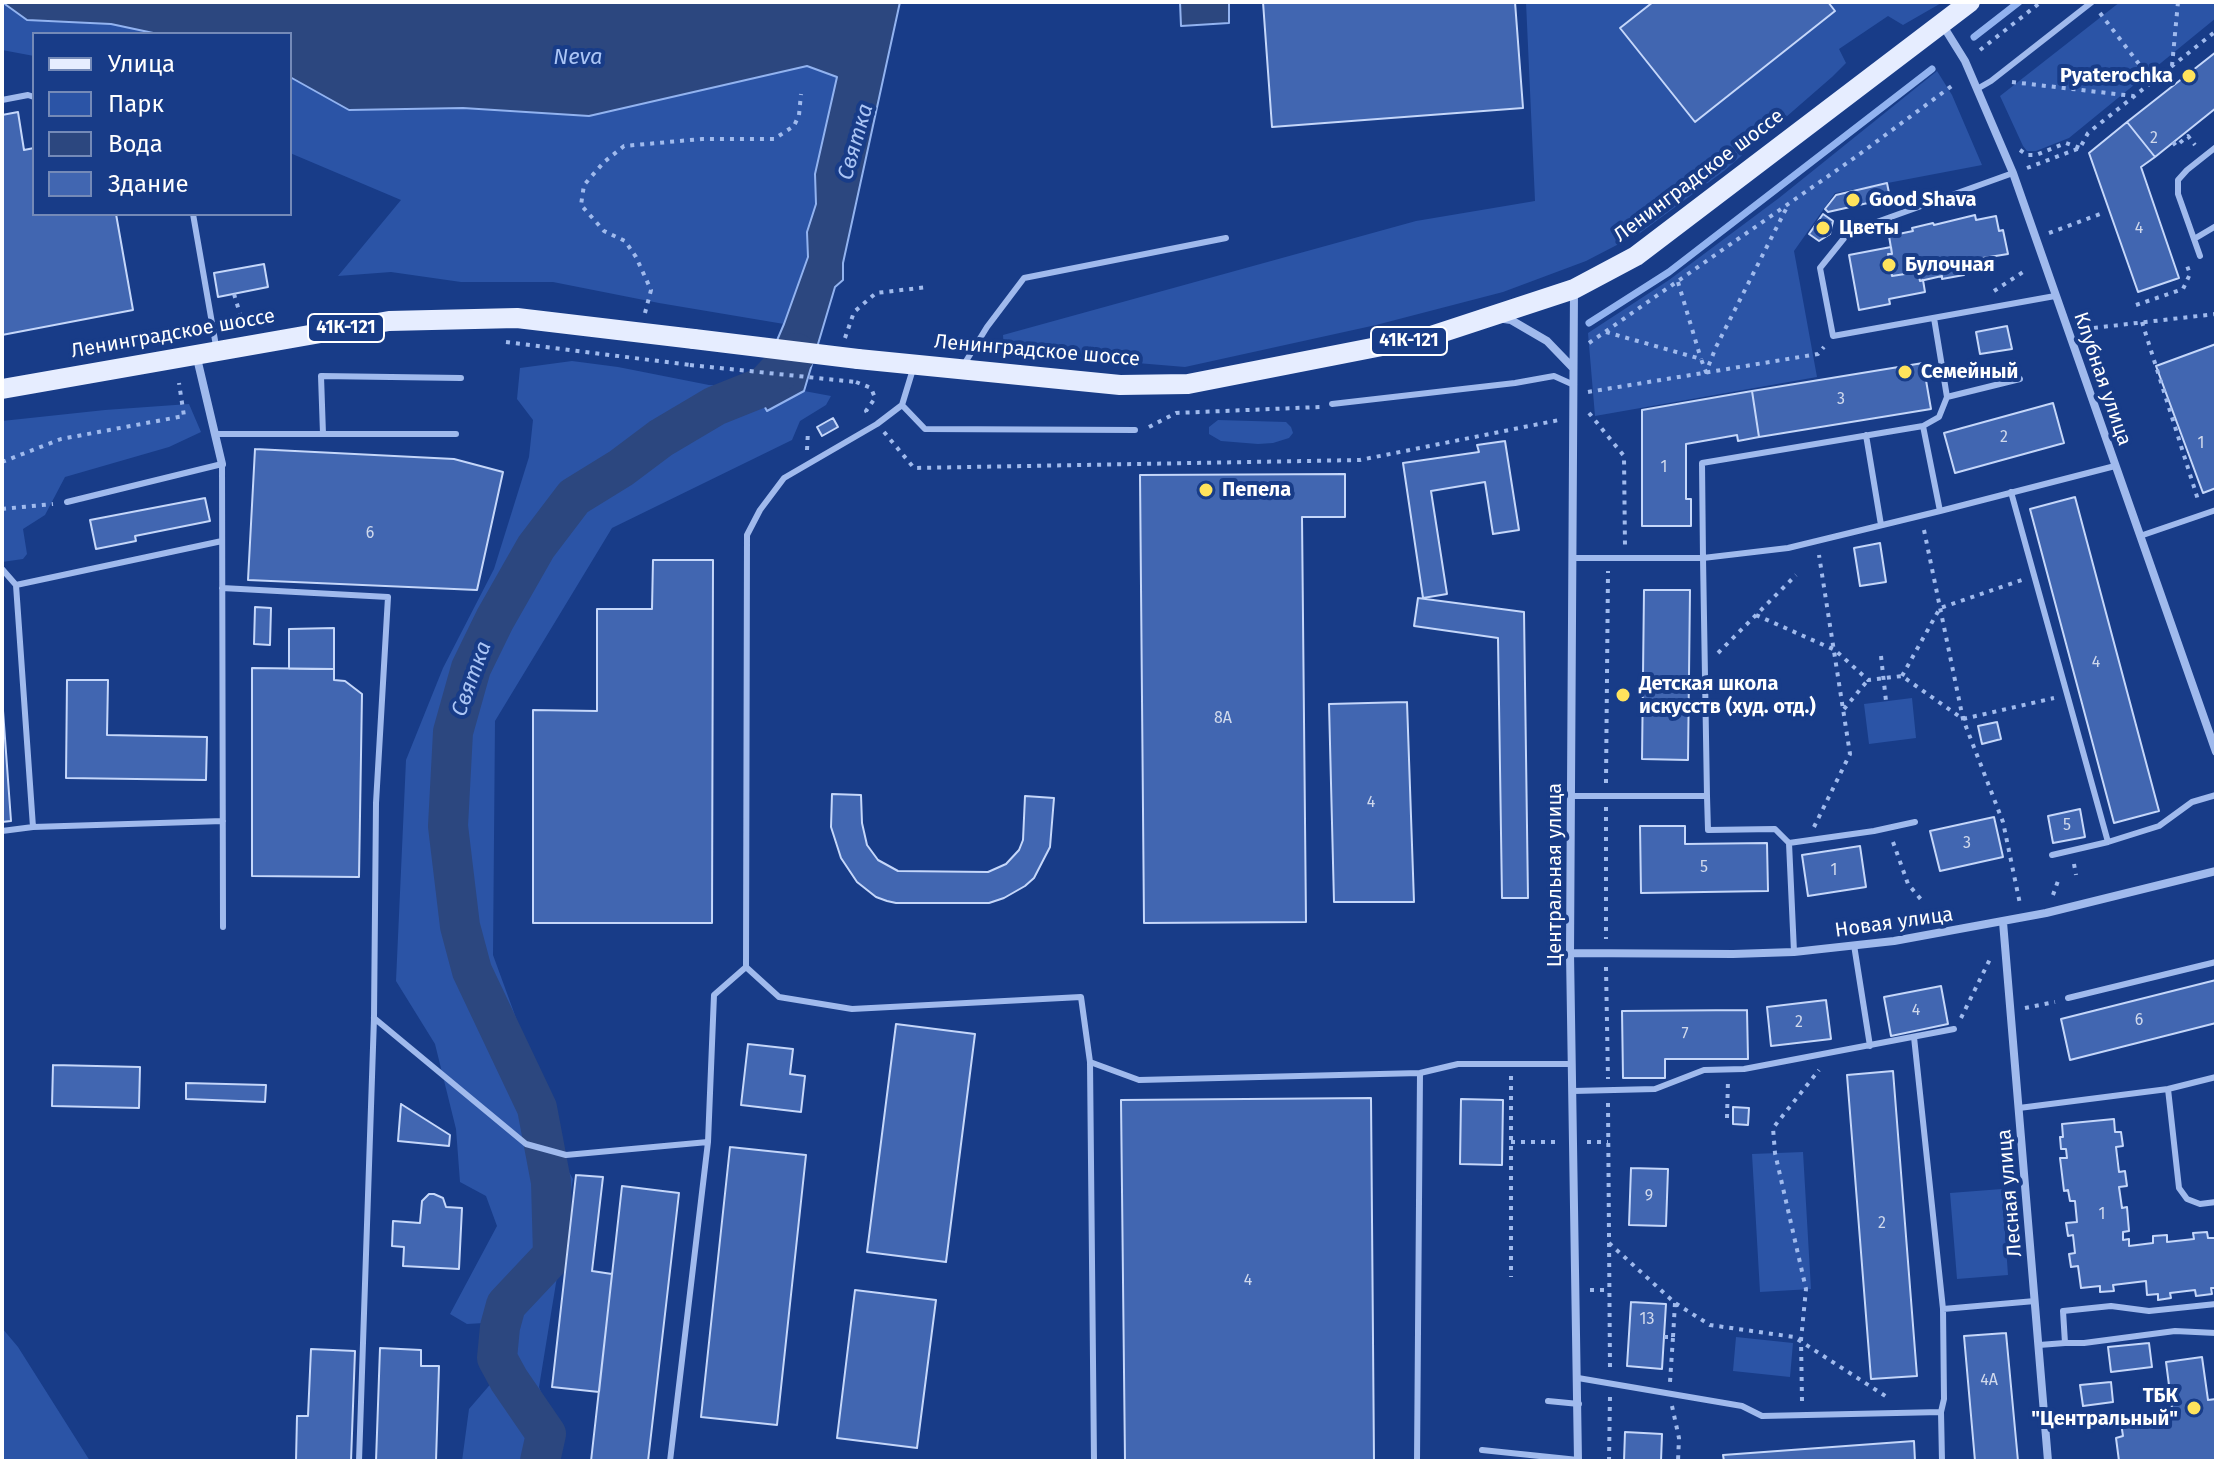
<!DOCTYPE html>
<meta charset="utf-8">
<style>
body{margin:0}
#map{position:relative;width:2218px;height:1463px;overflow:hidden;background:#183c88;font-family:"Fira Sans",sans-serif}
canvas{display:block}
.frame{position:absolute;inset:0;border:4px solid #fff;pointer-events:none}
.legend{position:absolute;left:32px;top:32px;width:260px;height:184px;box-sizing:border-box;background:#183c88;border:2px solid #748ab8;margin:0;padding:10px 14px;list-style:none;font-size:24px;color:#fff}
.legend li{display:flex;align-items:center;gap:16px;height:40px}
.legend b{width:40px;border:2px solid #748ab8}
</style>
<div id="map">
<canvas width="2218" height="1463"></canvas>
<div class="frame"></div>
<ul class="legend">
<li><b style="height:10px;background:#e6edff"></b>Улица</li>
<li><b style="height:22px;background:#2b54a6"></b>Парк</li>
<li><b style="height:22px;background:#2c477f"></b>Вода</li>
<li><b style="height:22px;background:#4166b1"></b>Здание</li>
</ul>
</div>
<script>
const context = document.querySelector('canvas').getContext('2d');
context.lineJoin = 'round';
function fill(path, color) { context.fillStyle = color; context.fill(path, 'evenodd'); }
const shape = rows => new Path2D(rows.map(r => 'M' + r).join(''));
function trace(path, color, width, dash) { context.strokeStyle = color; context.lineWidth = width; context.lineCap = dash ? 'butt' : 'round'; context.setLineDash(dash || []); context.stroke(path); }
function write(font, color, halo, rows, align = 'center') {
  context.font = font + ' "Fira Sans",sans-serif'; context.lineWidth = 8; context.setLineDash([]); context.textBaseline = 'middle'; context.strokeStyle = halo; context.fillStyle = color; for (const [text, x, y, turn = 0] of rows) {
    context.save(); context.translate(x, y); context.rotate((+turn || 0) * Math.PI / 180); context.textAlign = isNaN(turn) ? turn : align; if (halo) context.strokeText(text, 0, 0); context.fillText(text, 0, 0); context.restore();
  }
}
const green = shape([
 [2,2,27,20,111,24,158,34,34,34,34,56,2,50],
 [1526,2,1943,2,1903,25,1888,16,1839,49,1846,63,1832,77,1724,171,1640,233,1586,261,1503,292,1376,325,1185,367,1029,354,1004,350,1003,335,1416,221,1535,201],
 [2120,2,2216,2,2216,18,2069,138,2036,151,2027,151,2023,146,2000,96],
 [807,66,837,77,815,173,816,204,807,232,808,257,784,324,659,303,553,282,461,282,391,272,338,276,401,200,290,153,290,77,350,110,463,108,589,116],
 [1937,71,1952,95,1982,165,1835,193,1794,251,1817,377,1595,416,1588,333,1669,280,1779,198],
 [572,361,618,367,709,385,754,387,767,411,804,391,831,396,826,405,800,421,792,440,612,528,495,721,493,955,566,1155,566,1167,573,1179,539,1387,559,1438,556,1461,462,1461,469,1409,494,1380,484,1323,467,1324,450,1314,497,1226,486,1196,460,1182,456,1129,435,1044,396,981,406,760,443,668,494,569,529,457,533,420,517,399,520,368],
 [189,404,201,432,169,447,65,477,45,515,23,529,27,554,23,559,2,562,2,421,105,410],
 [1218,420,1286,422,1291,427,1293,433,1289,438,1273,443,1258,444,1221,441,1209,434,1209,427],
 [1912,698,1916,738,1869,744,1864,704],
 [1803,1152,1811,1289,1760,1292,1752,1154],
 [2002,1189,2008,1275,1957,1279,1950,1193],
 [2,1328,18,1347,90,1461,2,1461],
 [1736,1337,1793,1343,1790,1377,1733,1371]
]);
const water = shape([
 [2,2,900,2,843,263,843,280,835,287,804,391,767,411,754,387,766,366,784,324,808,257,807,232,816,204,815,174,837,77,807,66,589,116,463,108,349,110,290,77,290,34,158,34,111,24,27,20,2,2],
 [1180,2,1229,2,1229,23,1181,26,1180,2]
]);
const stream = shape([
 [1974,37,2019,2],
 [1589,323,1669,272,1932,69]
]);
const river = shape([
 [540,1461,546,1434,509,1380,497,1358,500,1327,506,1305,553,1255,551,1182,537,1108,472,971,460,926,448,826,453,732,471,668,495,619,536,547,574,497,621,468,661,438,715,406,765,386,796,353]
]);
const building = shape([
 [1263,2,1515,2,1523,108,1272,127,1263,2],
 [1653,2,1828,2,1835,11,1695,122,1620,28,1653,2],
 [2216,52,2216,108,2155,157,2127,122,2216,52],
 [18,112,24,150,34,148,34,214,116,214,133,310,2,335,2,115,18,112],
 [2127,122,2155,157,2141,167,2179,278,2138,292,2089,153,2127,122],
 [1887,183,1890,198,1828,212,1825,209,1836,195,1887,183],
 [1823,214,1833,221,1830,234,1819,241,1809,234,1823,214],
 [1975,215,1976,220,1996,216,1999,231,2003,230,2008,254,1983,258,1985,266,1963,271,1964,275,1942,279,1942,276,1920,281,1918,272,1892,276,1888,254,1892,254,1889,236,1913,231,1912,228,1933,223,1934,225,1975,215],
 [1891,247,1892,254,1888,254,1892,276,1918,272,1920,281,1923,280,1925,292,1889,299,1890,304,1859,310,1849,255,1891,247],
 [264,264,268,287,218,297,214,273,264,264],
 [2007,326,2012,349,1980,354,1976,332,2007,326],
 [2216,344,2216,488,2203,493,2156,366,2216,344],
 [1923,363,1931,409,1759,437,1752,391,1923,363],
 [1752,391,1759,437,1738,441,1737,435,1686,444,1686,499,1691,499,1691,526,1642,526,1642,410,1752,391],
 [2053,403,2064,443,1955,473,1944,433,2053,403],
 [833,418,838,427,822,436,817,427,833,418],
 [1505,441,1519,530,1493,534,1485,482,1431,491,1447,594,1423,598,1403,463,1479,452,1477,445,1505,441],
 [255,449,454,459,503,472,477,590,248,580,255,449],
 [1345,474,1345,517,1302,517,1306,922,1144,923,1140,475,1345,474],
 [2075,497,2159,811,2114,823,2030,509,2075,497],
 [205,498,210,521,135,536,136,541,96,549,90,520,205,498],
 [1880,543,1886,582,1860,586,1854,548,1880,543],
 [653,560,713,560,712,923,533,923,533,710,597,711,597,609,652,609,653,560],
 [1644,590,1690,590,1688,760,1642,759,1644,590],
 [1418,598,1524,612,1528,898,1502,898,1498,638,1414,626,1418,598],
 [255,607,271,608,270,645,254,644,255,607],
 [334,628,334,669,289,669,289,629,334,628],
 [252,668,334,669,334,680,345,681,362,694,359,877,252,876,252,668],
 [67,680,108,680,107,735,207,737,206,780,66,778,67,680],
 [2,697,11,821,2,822,2,697],
 [1407,702,1414,902,1334,902,1329,704,1407,702],
 [1997,722,2001,739,1982,744,1978,726,1997,722],
 [832,794,861,795,862,823,867,845,878,860,898,871,988,872,1006,864,1019,850,1023,840,1025,796,1054,798,1050,847,1034,878,1025,886,1004,898,989,903,896,903,887,901,876,897,857,882,841,858,831,827,832,794],
 [2080,809,2085,837,2053,843,2048,816,2080,809],
 [1994,817,2003,857,1940,871,1930,831,1994,817],
 [1640,826,1685,826,1685,844,1767,843,1768,891,1641,893,1640,826],
 [1860,846,1866,887,1808,896,1802,855,1860,846],
 [2216,980,2216,1023,2070,1060,2061,1019,2216,980],
 [1941,986,1948,1024,1891,1036,1884,997,1941,986],
 [1826,1000,1831,1039,1771,1046,1767,1007,1826,1000],
 [1747,1010,1748,1059,1665,1059,1665,1078,1623,1078,1622,1011,1747,1010],
 [896,1024,975,1034,946,1262,867,1252,896,1024],
 [748,1044,793,1049,790,1074,805,1076,801,1112,741,1105,748,1044],
 [53,1065,140,1067,139,1108,52,1106,53,1065],
 [1893,1071,1917,1376,1871,1379,1847,1075,1893,1071],
 [186,1083,266,1085,265,1102,186,1099,186,1083],
 [1371,1098,1374,1461,1125,1461,1121,1100,1371,1098],
 [1461,1099,1503,1100,1502,1165,1460,1164,1461,1099],
 [401,1104,450,1135,449,1146,398,1141,401,1104],
 [1733,1107,1749,1108,1748,1125,1733,1124,1733,1107],
 [2114,1119,2115,1132,2121,1132,2123,1146,2116,1147,2119,1172,2125,1171,2127,1186,2119,1187,2122,1208,2127,1207,2129,1231,2123,1232,2123,1240,2129,1239,2129,1246,2153,1243,2153,1236,2167,1235,2167,1242,2194,1239,2193,1233,2207,1232,2208,1238,2216,1238,2216,1288,2211,1288,2212,1294,2196,1296,2195,1290,2170,1293,2171,1298,2158,1300,2158,1294,2147,1295,2146,1281,2113,1285,2114,1291,2100,1292,2100,1286,2081,1288,2078,1266,2071,1267,2069,1254,2075,1253,2073,1235,2068,1236,2066,1223,2077,1222,2075,1201,2070,1201,2068,1190,2064,1191,2060,1158,2067,1158,2066,1149,2061,1149,2060,1137,2063,1137,2062,1124,2114,1119],
 [730,1147,806,1155,777,1425,701,1417,730,1147],
 [1631,1168,1668,1169,1666,1226,1629,1225,1631,1168],
 [576,1175,603,1177,592,1271,612,1274,599,1392,552,1387,576,1175],
 [622,1186,679,1193,648,1461,591,1461,622,1186],
 [429,1194,434,1194,443,1198,446,1207,462,1208,459,1269,403,1266,404,1247,392,1246,393,1221,420,1223,422,1201,429,1194],
 [855,1290,936,1300,917,1448,837,1438,855,1290],
 [1631,1302,1666,1304,1662,1369,1627,1366,1631,1302],
 [2006,1333,2018,1461,1975,1461,1964,1336,2006,1333],
 [2149,1343,2152,1367,2111,1372,2108,1347,2149,1343],
 [380,1348,421,1350,421,1366,439,1366,436,1461,376,1461,380,1348],
 [311,1349,355,1351,351,1461,296,1461,297,1416,308,1416,311,1349],
 [2202,1357,2208,1400,2216,1399,2216,1461,2119,1461,2116,1438,2123,1436,2121,1423,2173,1416,2166,1362,2202,1357],
 [2111,1382,2113,1402,2083,1406,2080,1385,2111,1382],
 [1625,1432,1662,1434,1661,1461,1624,1461,1625,1432],
 [1914,1441,1915,1461,1724,1461,1723,1455,1914,1441]
]);
const path = shape([
 [2100,13,2152,81],
 [1980,50,2041,2],
 [2172,66,2178,2],
 [2012,82,2133,96],
 [2173,142,2176,146,2188,136,2195,145],
 [2020,150,2027,155,2036,155,2066,143,2080,148],
 [2027,168,2080,148,2088,133,2216,31],
 [2049,233,2103,213],
 [1678,282,1701,359],
 [1994,291,2023,272],
 [234,294,244,327],
 [2136,305,2183,289,2190,274,2186,263],
 [645,313,651,290,636,257,625,241,604,231,581,205,584,185,604,162,624,146,702,139,774,139,794,126,799,115,801,94],
 [2142,322,2199,503],
 [2084,329,2216,314],
 [1606,332,1701,359,1706,372,1716,347,1788,205],
 [845,338,854,312,876,293,928,287],
 [506,342,690,365],
 [1589,343,1857,156,1953,85],
 [856,382,871,388,875,398,866,411,868,414],
 [1588,392,1818,354,1824,347],
 [1589,413,1624,456,1625,547],
 [1149,427,1176,413,1320,407],
 [884,432,914,468,1360,460,1559,420],
 [807,450,808,431],
 [2,462,61,439,184,416,179,383],
 [2,509,53,504],
 [1924,530,1963,719,2003,822,2020,904],
 [1756,615,1835,650,1868,680,1902,676,1963,719,2054,698],
 [1718,653,1796,575],
 [1881,656,1886,701],
 [1902,676,1940,608,2022,580],
 [1844,709,1868,680],
 [1606,783,1608,571],
 [1606,807,1606,939],
 [1814,827,1850,754,1819,555],
 [1893,842,1908,884,1924,903],
 [2074,864,2076,875],
 [2053,895,2059,878],
 [1606,967,1608,1079],
 [2025,1008,2055,1002],
 [1961,1018,1991,957],
 [1511,1076,1511,1277],
 [1608,1103,1610,1371],
 [1727,1118,1728,1080],
 [1511,1142,1561,1142],
 [1587,1142,1608,1142],
 [1609,1243,1675,1303,1710,1325,1794,1337,1890,1399],
 [1590,1290,1610,1290],
 [1664,1337,1673,1337,1670,1382],
 [1673,1337,1675,1303],
 [1802,1401,1801,1340,1806,1289,1775,1153,1773,1128,1819,1070],
 [1672,1406,1679,1438,1678,1461],
 [1609,1461,1610,1395]
]);
const service = shape([
 [1977,89,1991,81,2092,2],
 [2,100,28,95,34,97],
 [2013,173,1849,232,1820,268,1833,336,2055,296],
 [193,214,216,346],
 [2194,239,2216,226],
 [2200,256,2178,194,2178,180,2187,170,2216,147],
 [963,366,987,327,1024,278,1226,238],
 [913,369,902,405,877,424,784,478,760,510,747,535,746,967,779,997,852,1009,1081,997,1090,1062,1139,1080,1420,1073,1458,1064,1572,1064],
 [1947,397,2020,379],
 [1332,404,1515,383,1554,376,1574,385],
 [902,405,925,429,1135,430],
 [1923,426,1940,511,2115,466],
 [215,434,456,434],
 [323,434,321,376,461,378],
 [1866,435,1881,525],
 [2011,492,2108,842,2052,855],
 [67,502,222,464,223,927],
 [2140,536,2216,510],
 [1572,558,1703,558,1702,463,1923,426,1939,417,1947,397,1934,318],
 [2,569,16,585],
 [222,588,388,597,376,803,374,1018,359,1461],
 [1571,796,1707,796,1703,558,1788,548,1940,511],
 [1707,796,1708,830,1775,829,1789,843,1794,952],
 [33,827,16,585,222,541],
 [2,831,33,827,223,821],
 [2108,842,2159,826,2192,802,2216,795],
 [1789,843,1874,831,1915,822],
 [1854,945,1870,1046],
 [2068,998,2216,962],
 [374,1018,526,1144,566,1155,708,1142,714,995,746,967],
 [1914,1037,1943,1309,1944,1399,1941,1412,1942,1461],
 [1090,1062,1094,1461],
 [2168,1089,2179,1188,2187,1199,2200,1204,2216,1202],
 [1573,1091,1655,1089,1704,1070,1744,1069,1954,1029],
 [2019,1108,2168,1089,2216,1077],
 [1943,1309,2035,1301],
 [2065,1343,2084,1343,2175,1331,2216,1333],
 [2039,1345,2065,1343,2063,1311,2111,1306,2149,1311,2216,1304],
 [1578,1378,1742,1406,1762,1416,1941,1412],
 [1548,1401,1579,1404],
 [1482,1450,1578,1460],
 [670,1461,708,1142],
 [1417,1461,1420,1073]
]);
const minor = shape([
 [1942,24,1965,61,2013,173,2216,752],
 [1574,289,1570,953,1578,1461],
 [1504,319,1511,320,1547,341,1573,368],
 [196,354,222,464],
 [2003,922,2048,1461],
 [1570,953,1733,954,1794,952,1894,941,2046,913,2216,871]
]);
const primary = shape([
 [858,359,1120,385,1188,384,1428,337,1574,289,1636,256,1970,2],
 [2,389,389,321,517,318,694,339]
]);
const pathBridge = shape([
 [690,365,856,382]
]);
const primaryBridge = shape([
 [694,339,858,359]
]);
const markers = [
 [2189,76,8,"#ffe35c"],
 [1853,200,8,"#ffe35c"],
 [1823,228,8,"#ffe35c"],
 [1889,265,8,"#ffe35c"],
 [1905,372,8,"#ffe35c"],
 [1206,490,8,"#ffe35c"],
 [1623,695,8,"#ffe35c"],
 [2194,1408,8,"#ffe35c"]
];
const numberNames = [
 ["2",2154,139],
 ["4",2139,229],
 ["3",1841,400],
 ["2",2004,438],
 ["1",2201,444],
 ["1",1664,468],
 ["6",370,534],
 ["4",2096,663],
 ["8А",1223,719],
 ["4",1371,803],
 ["5",2067,826],
 ["3",1967,844],
 ["5",1704,868],
 ["1",1834,871],
 ["4",1916,1011],
 ["6",2139,1021],
 ["2",1799,1023],
 ["7",1685,1035],
 ["9",1649,1197],
 ["1",2102,1215],
 ["2",1882,1224],
 ["4",1248,1281],
 ["13",1647,1320],
 ["4А",1989,1381]
];
const shields = [
 [346,328,76],
 [1409,341,76]
];
const shieldNames = [
 ["41К-121",346,328],
 ["41К-121",1409,341]
];
const poiNames = [
 ["Pyaterochka",2173,76,"right"],
 ["Good Shava",1869,200],
 ["Цветы",1839,228],
 ["Булочная",1905,265],
 ["Семейный",1921,372],
 ["Пепела",1222,490],
 ["Детская школа",1639,684],
 ["искусств (худ. отд.)",1639,707],
 ["ТБК",2178,1396,"right"],
 ["\"Центральный\"",2178,1419,"right"]
];
const streetNames = [
 ["Ленинградское шоссе",1699,176,-37],
 ["Ленинградское шоссе",173,334,-10],
 ["Ленинградское шоссе",1037,351,5],
 ["Клубная улица",2102,379,71],
 ["Центральная улица",1555,875,-90],
 ["Новая улица",1894,923,-8],
 ["Лесная улица",2010,1193,-95]
];
const waterNames = [
 ["Neva",578,58],
 ["Святка",856,142,-74],
 ["Святка",472,679,-70]
];
fill(green, '#2b54a6');
fill(water, '#2c477f');
trace(water, '#92b3f0', 2);
trace(stream, '#92b3f0', 7);
trace(river, '#2c477f', 40);
fill(building, '#4166b1');
trace(building, '#c5d7fa', 2);
trace(path, '#a0baed', 4, [4, 6]);
trace(service, '#a0baed', 6);
trace(minor, '#a0baed', 8);
trace(primary, '#e6edff', 20);
trace(pathBridge, '#a0baed', 4, [4, 6]);
trace(primaryBridge, '#e6edff', 20);
for (const [x, y, r, color] of markers) { const dot = new Path2D(); dot.arc(x, y, r, 0, 2 * Math.PI); context.fillStyle = color; context.fill(dot); trace(dot, '#183c88', 3); }
write('16px', '#d0d9ec', null, numberNames);
for (const [x, y, w] of shields) { const box = new Path2D(); box.roundRect(x - w / 2, y - 14, w, 28, 6); context.fillStyle = '#183c88'; context.fill(box); trace(box, '#fff', 2); }
write('bold 18px', '#fff', null, shieldNames);
write('bold 20px', '#fff', '#183c88', poiNames, 'left');
write('20px', '#fff', '#183c88', streetNames);
write('italic 22px', '#abc5f5', '#183c88', waterNames);
</script>
